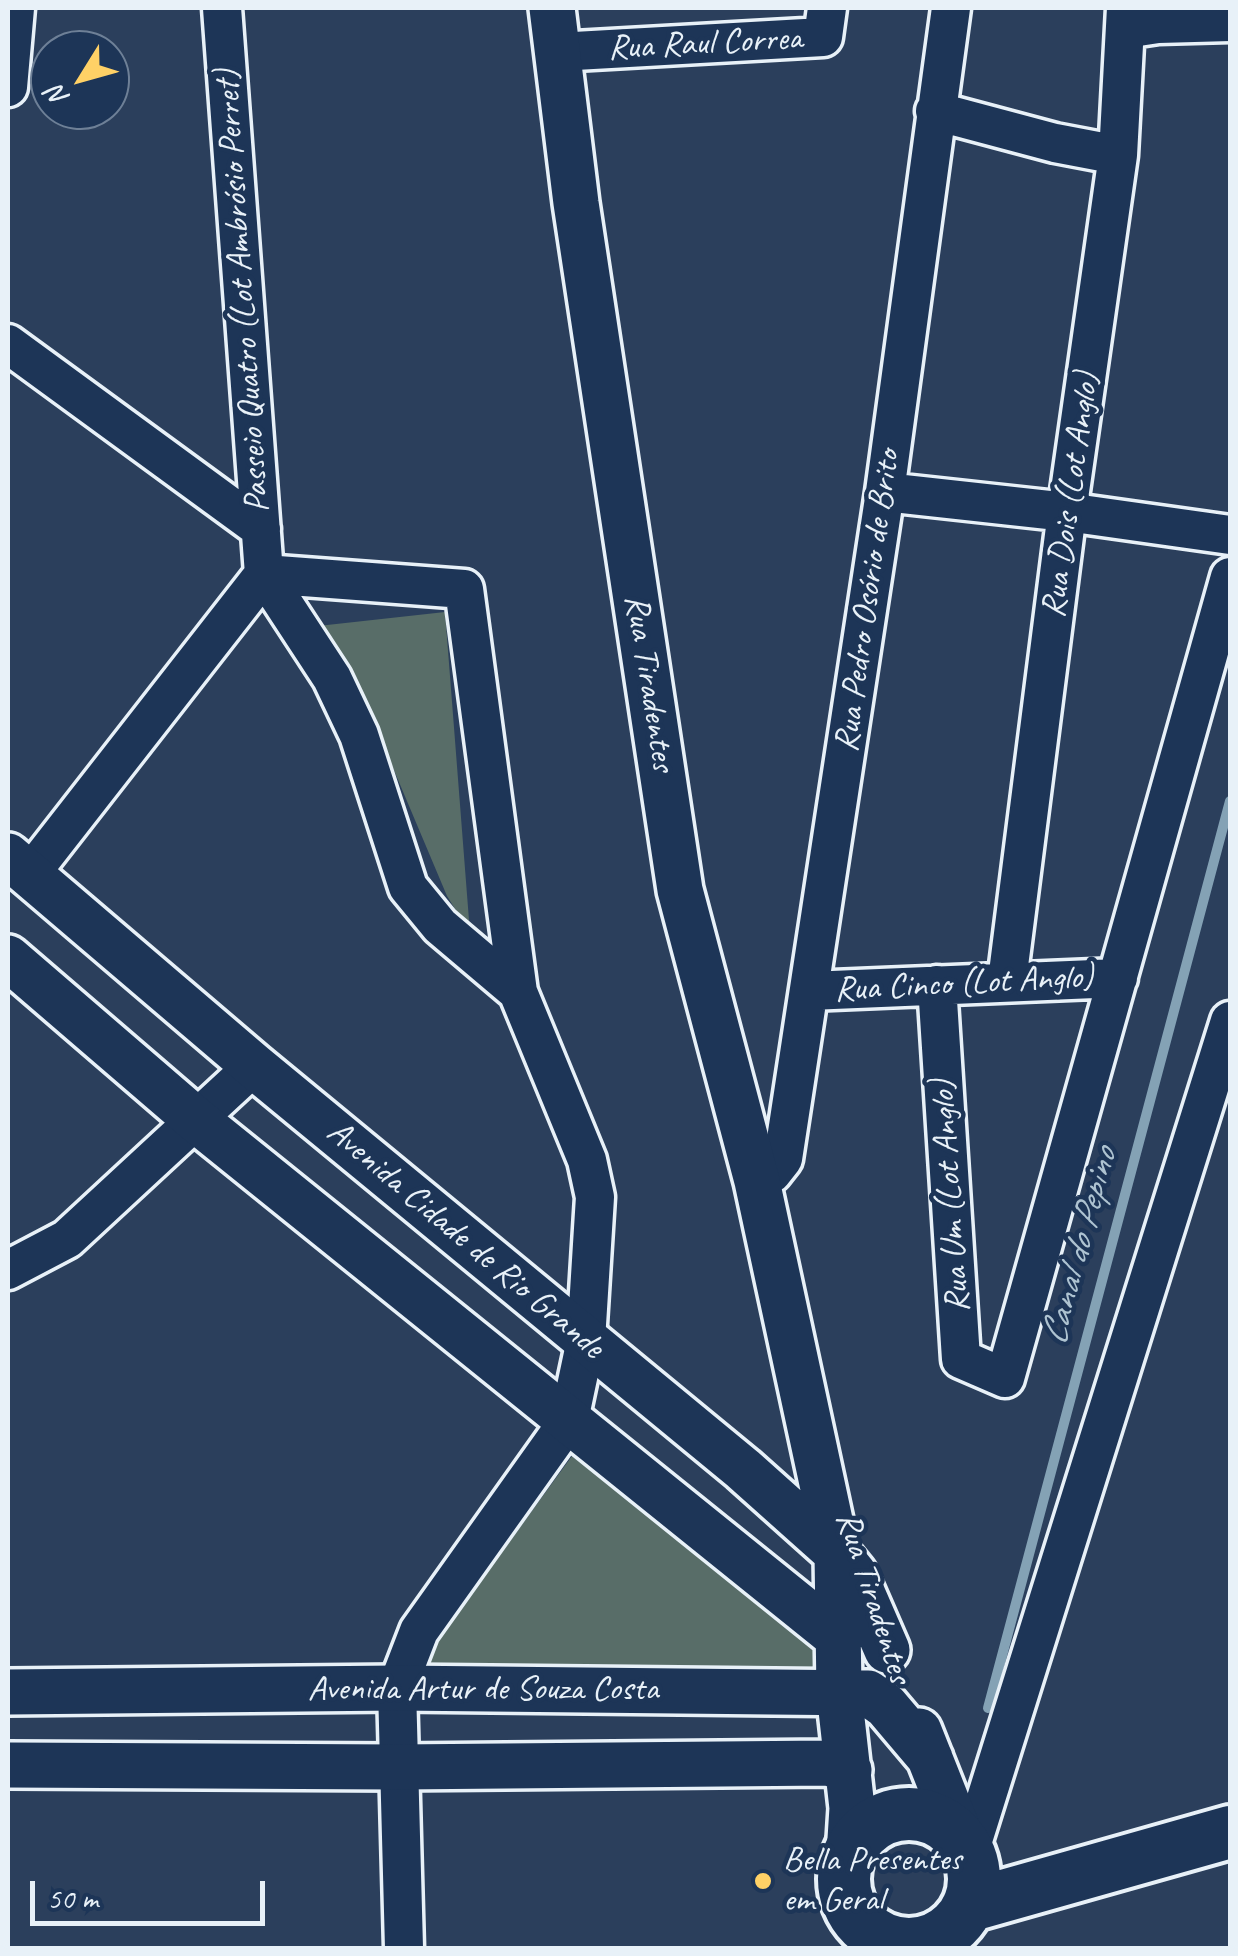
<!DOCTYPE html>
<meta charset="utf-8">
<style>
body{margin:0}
#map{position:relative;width:1238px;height:1956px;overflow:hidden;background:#2b3f5c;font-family:Caveat,sans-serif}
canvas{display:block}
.frame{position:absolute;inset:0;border:10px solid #e8f1f8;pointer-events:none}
.north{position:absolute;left:30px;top:30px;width:100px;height:100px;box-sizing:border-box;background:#1d3557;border:2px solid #6e8097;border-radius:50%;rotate:233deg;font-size:28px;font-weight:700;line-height:40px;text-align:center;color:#e8f1f8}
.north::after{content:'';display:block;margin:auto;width:35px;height:45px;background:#ffd166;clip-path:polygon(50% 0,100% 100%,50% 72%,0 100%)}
.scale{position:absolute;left:30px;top:1881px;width:235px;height:45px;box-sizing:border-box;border:5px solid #e8f1f8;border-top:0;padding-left:12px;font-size:30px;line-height:35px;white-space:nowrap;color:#e8f1f8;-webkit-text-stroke:8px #1d3557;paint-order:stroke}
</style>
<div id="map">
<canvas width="1238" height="1956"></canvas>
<div class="frame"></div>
<div class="north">N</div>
<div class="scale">50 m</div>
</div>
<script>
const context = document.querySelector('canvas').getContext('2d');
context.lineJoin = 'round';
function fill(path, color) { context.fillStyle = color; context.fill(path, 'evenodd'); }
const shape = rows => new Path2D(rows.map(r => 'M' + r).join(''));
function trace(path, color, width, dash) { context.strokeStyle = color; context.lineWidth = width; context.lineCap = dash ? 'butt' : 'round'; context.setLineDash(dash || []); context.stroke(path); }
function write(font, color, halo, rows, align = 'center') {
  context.font = font + ' Caveat,sans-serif'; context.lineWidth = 9; context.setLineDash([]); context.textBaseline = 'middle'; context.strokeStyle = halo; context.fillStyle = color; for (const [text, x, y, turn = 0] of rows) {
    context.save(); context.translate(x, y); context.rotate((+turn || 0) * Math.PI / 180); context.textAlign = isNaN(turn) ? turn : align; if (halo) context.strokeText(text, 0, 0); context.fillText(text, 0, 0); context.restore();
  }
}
const green = shape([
 [445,612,470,933,447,896,369,711,318,626],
 [572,1456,818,1641,811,1679,418,1667]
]);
const stream = shape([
 [988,1708,1230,801]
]);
const path = shape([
 [877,1948,892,1941]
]);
const minor = shape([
 [222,8,264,574,332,678,359,735,408,887,440,926,518,992],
 [1125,29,1158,24,1230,22],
 [557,52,823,37,827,8],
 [8,87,15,8],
 [935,111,1055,143,1118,155],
 [8,344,261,529],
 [885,492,1067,512,1230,535],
 [264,574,464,589,518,992,587,1160,595,1197,586,1340,569,1420,419,1631,397,1688,404,1948],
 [30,874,264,574],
 [1007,981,1067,512,1118,155,1126,8],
 [937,985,961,1359,1005,1378,1230,577],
 [809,991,1118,978],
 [757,1181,772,1173,783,1159,885,492,951,8],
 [8,1270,67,1239,254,1066],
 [969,1853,1230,1021]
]);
const tertiary = shape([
 [552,8,576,203,680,890,757,1181,837,1553,839,1692,852,1808,849,1855],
 [8,856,254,1066,743,1469,837,1553,854,1574,887,1650],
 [8,958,195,1119,840,1639],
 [8,1692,397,1688,868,1693,886,1706,930,1758],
 [919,1731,963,1842],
 [8,1765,398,1767,828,1763,849,1770]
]);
const secondary = shape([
 '844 1879a65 65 0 1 1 130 0a65 65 0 1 1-130 0Z',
 [968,1906,1230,1832]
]);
const markers = [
 [763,1881,10,"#ffd166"]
];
const streetNames = [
 ["Rua Raul Correa",705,44,-3],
 ["Passeio Quatro (Lot Ambrósio Perret)",243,291,-94],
 ["Rua Dois (Lot Anglo)",1071,495,-82],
 ["Rua Pedro Osório de Brito",868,601,-82],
 ["Rua Tiradentes",649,683,81],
 ["Rua Cinco (Lot Anglo)",964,984,-3],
 ["Rua Um (Lot Anglo)",951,1196,-94],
 ["Avenida Cidade de Rio Grande",465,1240,40],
 ["Rua Tiradentes",873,1598,72],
 ["Avenida Artur de Souza Costa",483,1690]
];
const poiNames = [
 ["Bella Presentes",783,1861],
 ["em Geral",783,1901]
];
const waterNames = [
 ["Canal do Pepino",1080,1247,-75]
];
fill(green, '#586d68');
trace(stream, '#84a2b5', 10);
trace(minor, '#e8f1f8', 45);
trace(tertiary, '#e8f1f8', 52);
trace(secondary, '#e8f1f8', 60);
trace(path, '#e8f1f8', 6, [2.5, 8]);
trace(minor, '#1d3557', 38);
trace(tertiary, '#1d3557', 45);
trace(secondary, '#1d3557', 52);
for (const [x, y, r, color] of markers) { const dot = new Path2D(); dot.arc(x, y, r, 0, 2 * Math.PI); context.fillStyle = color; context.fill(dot); trace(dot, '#1d3557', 4); }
write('35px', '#e8f1f8', '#1d3557', streetNames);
write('35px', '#e8f1f8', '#1d3557', poiNames, 'left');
write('italic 38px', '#aec3d1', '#1d3557', waterNames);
</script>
